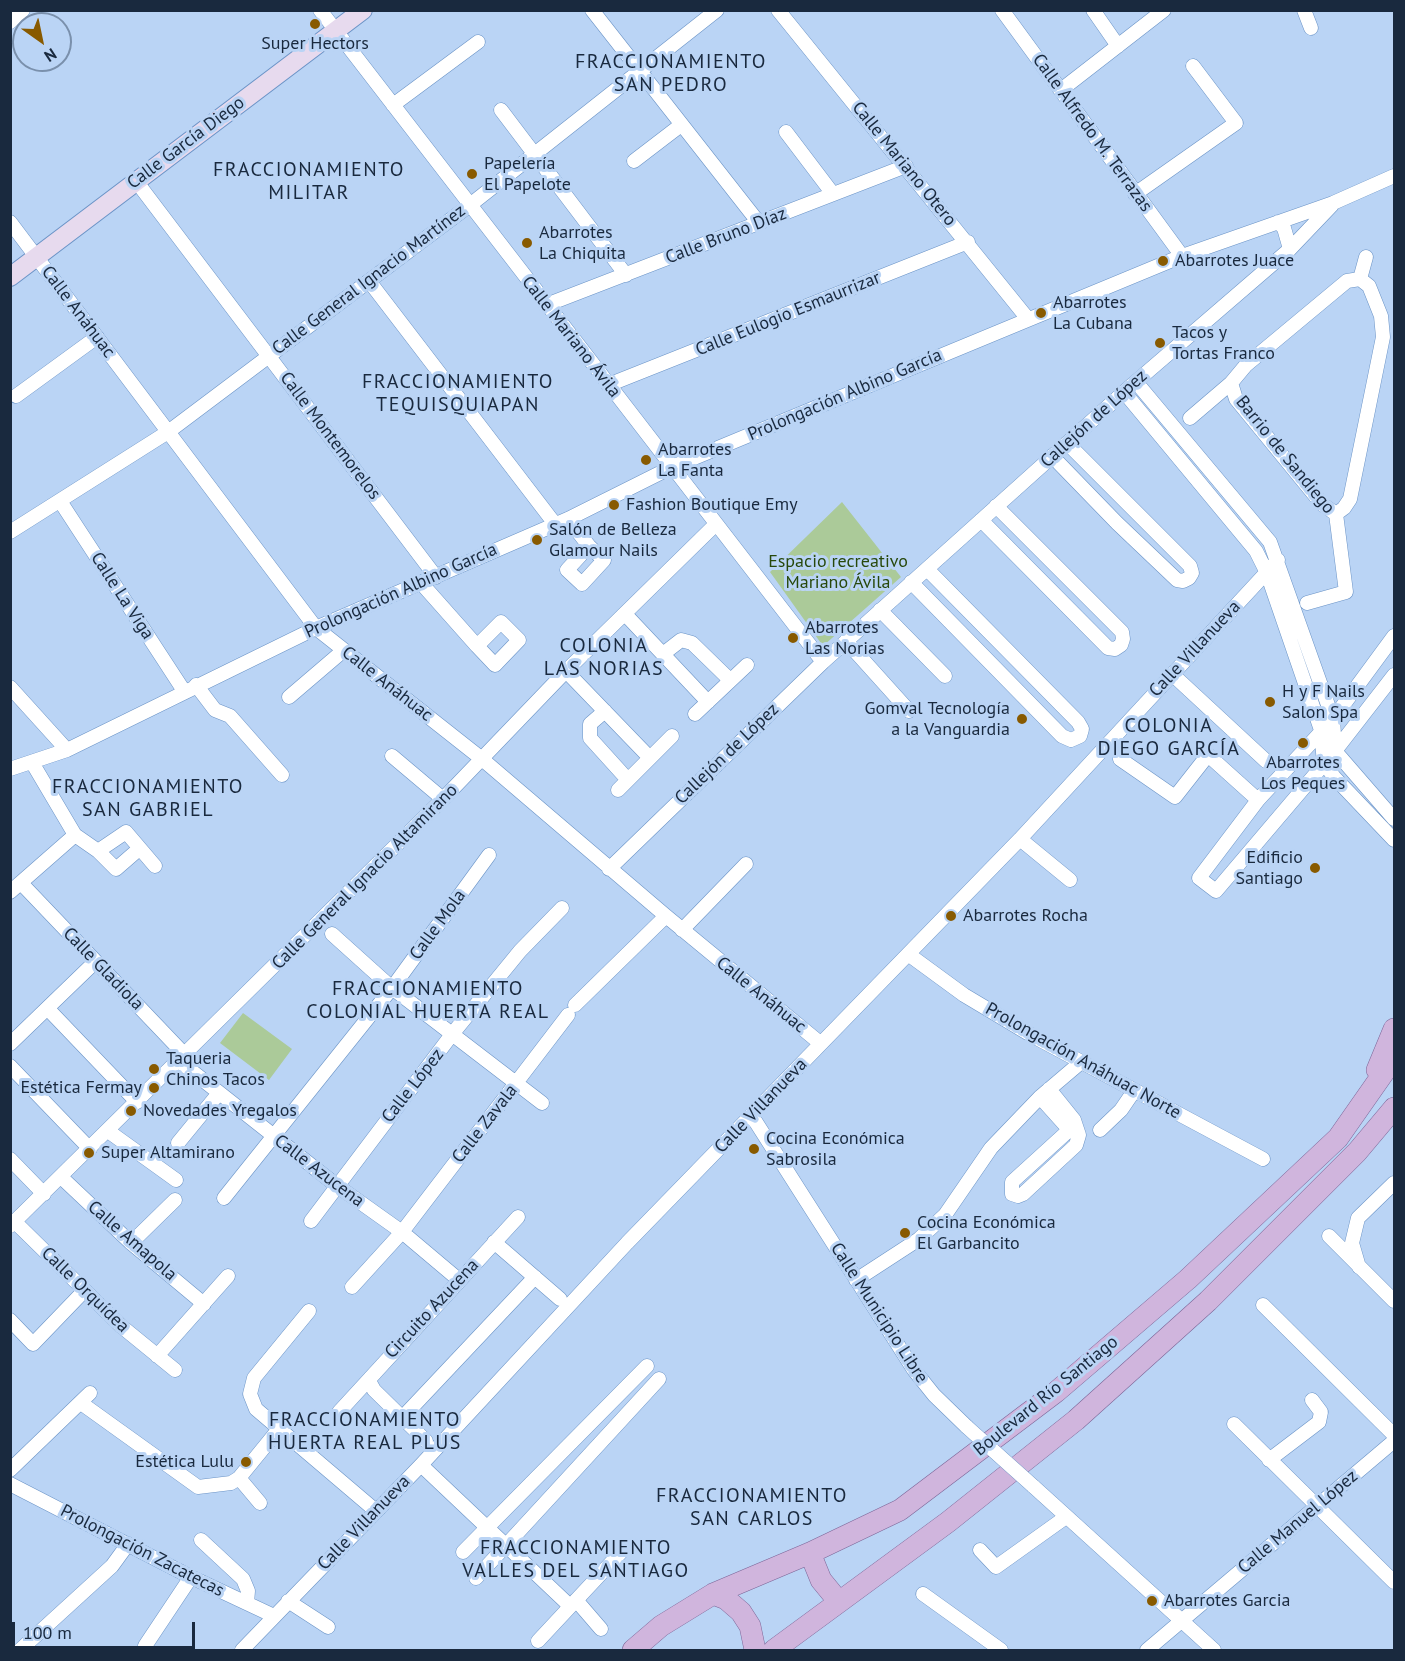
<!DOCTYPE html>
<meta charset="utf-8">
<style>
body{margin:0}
#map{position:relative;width:1405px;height:1661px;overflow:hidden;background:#bad4f5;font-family:"PT Sans",sans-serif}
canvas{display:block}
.frame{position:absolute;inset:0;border:12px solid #19293e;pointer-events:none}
.north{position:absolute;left:12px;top:12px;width:60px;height:60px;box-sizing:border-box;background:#bad4f5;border:2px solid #7a90ac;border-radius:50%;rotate:147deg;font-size:16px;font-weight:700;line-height:24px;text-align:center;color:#19293e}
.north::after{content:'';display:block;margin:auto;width:21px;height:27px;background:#885a00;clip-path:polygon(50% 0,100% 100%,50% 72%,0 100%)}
.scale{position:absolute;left:12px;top:1622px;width:183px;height:27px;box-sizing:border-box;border:3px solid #19293e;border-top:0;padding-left:8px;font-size:18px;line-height:21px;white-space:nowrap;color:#19293e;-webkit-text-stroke:4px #bad4f5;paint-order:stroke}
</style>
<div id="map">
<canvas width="1405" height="1661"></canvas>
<div class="frame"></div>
<div class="north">N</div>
<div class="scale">100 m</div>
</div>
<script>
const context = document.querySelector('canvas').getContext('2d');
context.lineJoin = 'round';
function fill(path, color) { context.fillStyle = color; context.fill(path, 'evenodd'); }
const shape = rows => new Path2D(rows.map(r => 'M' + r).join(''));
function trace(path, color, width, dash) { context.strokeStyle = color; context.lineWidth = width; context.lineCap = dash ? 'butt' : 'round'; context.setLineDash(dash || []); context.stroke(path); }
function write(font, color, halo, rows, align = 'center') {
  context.font = font + ' "PT Sans",sans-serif'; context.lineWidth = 6; context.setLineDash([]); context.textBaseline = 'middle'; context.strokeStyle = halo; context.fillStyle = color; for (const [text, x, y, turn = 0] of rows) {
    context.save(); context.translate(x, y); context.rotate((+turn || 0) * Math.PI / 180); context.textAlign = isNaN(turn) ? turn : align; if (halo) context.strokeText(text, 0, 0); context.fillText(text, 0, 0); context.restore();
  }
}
const green = shape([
 [842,502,901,577,823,646,770,572],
 [243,1013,292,1049,269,1080,220,1043]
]);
const street = shape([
 [320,10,823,662],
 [592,10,759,223],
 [778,10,1028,319],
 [1002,10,1182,256],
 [1093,10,1118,46],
 [1304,10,1311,28],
 [10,22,23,10],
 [1061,90,1164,10],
 [393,105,478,42],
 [501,110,626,275],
 [786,132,833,194],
 [634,161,681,125],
 [136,181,436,577],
 [1135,194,1236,123,1193,66],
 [10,222,316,628,482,759,666,916,820,1043],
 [1278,222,1284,228,1290,249],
 [1360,279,1366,257],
 [369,281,555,524],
 [546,305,906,166],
 [1136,382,1270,542,1333,719,1335,751,1394,819],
 [1231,383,1236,399,1322,504,1336,514],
 [608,385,968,242],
 [1124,392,1256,551,1267,573,1321,730,1324,763,1334,777,1394,840],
 [16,396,97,337],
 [1190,418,1231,383,1246,365,1347,281,1360,279,1369,286,1381,316,1383,337,1350,499,1344,508,1336,514],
 [1052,456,1117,523,1177,580,1183,581,1189,578,1192,573,1190,566,1067,443],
 [60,501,184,691],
 [568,519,589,546,604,560,582,584,567,570,589,546],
 [981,520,1108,648,1115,649,1121,645,1123,639,1122,632,996,506],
 [10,532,168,432,470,205,717,10],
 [911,582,1062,736,1071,740,1080,736,1082,729,1078,722,927,569],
 [422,584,477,646,495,665,519,640,501,622,477,646],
 [1307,603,1346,592,1336,514],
 [880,610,945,676],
 [625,614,708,702],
 [1394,636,1333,719,1258,800,1199,878,1216,891,1335,751,1394,675],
 [846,641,909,711],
 [663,654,681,640,692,643,730,680],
 [566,671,650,758],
 [1172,674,1266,761],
 [196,685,215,710,230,716,282,775],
 [10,687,67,750],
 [289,697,344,650],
 [605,711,590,724,590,738,628,780],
 [695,714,747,665],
 [392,756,443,799],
 [1120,759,1175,797,1208,755,1258,800],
 [33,764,75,835,98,851,116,869,139,849],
 [10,769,67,750,316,628,568,519,672,467,1182,256,1333,203,1394,176],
 [618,790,672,736],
 [1020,839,1070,880],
 [98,851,126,832,155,866],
 [609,869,823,662,1124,392,1290,249,1332,205],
 [21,883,185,1055],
 [10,892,75,835],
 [682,930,746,864],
 [332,934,392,988,542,1103],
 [908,954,964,995,1031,1035,1263,1159],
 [575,1005,666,916],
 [48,1009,137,1102],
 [10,1044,95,962],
 [179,1061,336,1185,402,1232,459,1280],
 [10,1066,90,1149],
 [1049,1089,1074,1120,1079,1135,1076,1145,1023,1194,1018,1196,1012,1194,1012,1182,1067,1132],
 [1040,1097,1066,1126,1067,1132],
 [752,1116,914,1370,934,1395,967,1427],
 [1100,1130,1121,1110,1134,1091],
 [108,1131,176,1180],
 [178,1143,219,1093],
 [10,1159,44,1194],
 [61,1177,131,1243,204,1304],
 [224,1198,392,988,489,855],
 [311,1221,453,1033,520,951,562,908],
 [15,1222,121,1326,175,1370],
 [10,1226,443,799,566,671,716,524],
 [1329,1236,1394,1301],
 [494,1242,560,1299],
 [131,1243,175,1200],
 [1359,1267,1352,1243,1358,1218,1394,1183],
 [856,1280,919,1239,945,1215,991,1148,1040,1097,1080,1063],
 [352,1287,402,1232,568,1015],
 [1263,1305,1394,1435],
 [309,1311,254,1378,250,1394,256,1409,376,1511],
 [10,1320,33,1344,84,1291],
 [157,1356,228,1276],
 [369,1381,374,1390,426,1441],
 [81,1403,198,1487,231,1483,239,1478,279,1429],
 [339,1412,518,1217],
 [402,1418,535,1277],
 [1234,1424,1394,1582],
 [1269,1460,1319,1422,1321,1412,1312,1400],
 [421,1465,570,1606],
 [10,1470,90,1393],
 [239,1478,260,1503],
 [10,1484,191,1577,274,1616],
 [1033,1486,1214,1650],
 [201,1540,243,1579,248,1591,247,1603],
 [980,1550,996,1567,1066,1517],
 [463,1552,647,1366],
 [476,1578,659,1379],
 [923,1594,1001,1650],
 [576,1600,601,1629],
 [288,1601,328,1627],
 [538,1641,622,1551],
 [145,1646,191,1577],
 [20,1650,112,1566,128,1544],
 [242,1650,421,1465,627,1243,1020,839,1278,560],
 [1147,1650,1394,1441]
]);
const secondary = shape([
 [10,277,363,10]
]);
const primary = shape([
 [1377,1070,1394,1029],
 [810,1553,821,1580,839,1602],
 [713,1594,726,1599,741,1612,750,1626,755,1650],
 [633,1650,661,1626,713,1594,810,1553,900,1510,1056,1392,1188,1279,1338,1138,1394,1058],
 [774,1650,948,1522,1076,1420,1208,1301,1357,1152,1394,1108]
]);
const streetBridge = shape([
 [967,1427,1033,1486]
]);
const markers = [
 [315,24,6,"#885a00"],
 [472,174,6,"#885a00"],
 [527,243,6,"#885a00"],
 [1163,261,6,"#885a00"],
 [1041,313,6,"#885a00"],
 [1160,343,6,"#885a00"],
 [646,460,6,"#885a00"],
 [614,505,6,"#885a00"],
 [537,540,6,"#885a00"],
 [793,638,6,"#885a00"],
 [1270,702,6,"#885a00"],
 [1022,719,6,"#885a00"],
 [1303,743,6,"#885a00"],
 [1315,868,6,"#885a00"],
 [951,916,6,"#885a00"],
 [154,1069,6,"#885a00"],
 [154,1088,6,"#885a00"],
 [131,1111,6,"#885a00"],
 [754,1149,6,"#885a00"],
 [89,1153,6,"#885a00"],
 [905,1233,6,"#885a00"],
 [246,1462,6,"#885a00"],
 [1152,1601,6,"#885a00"]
];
const poiNames = [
 ["Super Hectors",315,44,"center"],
 ["Papelería",484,164],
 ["El Papelote",484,185],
 ["Abarrotes",539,233],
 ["La Chiquita",539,254],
 ["Abarrotes Juace",1175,261],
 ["Abarrotes",1053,303],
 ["La Cubana",1053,324],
 ["Tacos y",1172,333],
 ["Tortas Franco",1172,354],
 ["Abarrotes",658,450],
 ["La Fanta",658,471],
 ["Fashion Boutique Emy",626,505],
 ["Salón de Belleza",549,530],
 ["Glamour Nails",549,551],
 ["Abarrotes",805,628],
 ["Las Norias",805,649],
 ["H y F Nails",1282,692],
 ["Salon Spa",1282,713],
 ["Gomval Tecnología",1010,709,"right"],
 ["a la Vanguardia",1010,730,"right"],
 ["Abarrotes",1303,763,"center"],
 ["Los Peques",1303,784,"center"],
 ["Edificio",1303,858,"right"],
 ["Santiago",1303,879,"right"],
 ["Abarrotes Rocha",963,916],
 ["Taqueria",166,1059],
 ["Chinos Tacos",166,1080],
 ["Estética Fermay",142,1088,"right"],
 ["Novedades Yregalos",143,1111],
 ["Cocina Económica",766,1139],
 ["Sabrosila",766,1160],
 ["Super Altamirano",101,1153],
 ["Cocina Económica",917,1223],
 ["El Garbancito",917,1244],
 ["Estética Lulu",234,1462,"right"],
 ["Abarrotes Garcia",1164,1601]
];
const streetNames = [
 ["Calle Alfredo M. Terrazas",1092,133,54],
 ["Calle García Diego",186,143,-37],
 ["Calle Mariano Otero",904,164,51],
 ["Calle Bruno Díaz",726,236,-21],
 ["Calle General Ignacio Martínez",369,280,-37],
 ["Calle Anáhuac",78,312,53],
 ["Calle Eulogio Esmaurrizar",788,314,-22],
 ["Calle Mariano Ávila",571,337,52],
 ["Prolongación Albino García",845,395,-23],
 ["Callejón de López",1094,419,-42],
 ["Calle Montemorelos",330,436,53],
 ["Barrio de Sandiego",1285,455,51],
 ["Prolongación Albino García",401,591,-24],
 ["Calle La Viga",122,596,57],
 ["Calle Villanueva",1195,649,-47],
 ["Calle Anáhuac",387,684,38],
 ["Callejón de López",727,754,-44],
 ["Calle General Ignacio Altamirano",365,877,-45],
 ["Calle Mola",438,925,-54],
 ["Calle Gladiola",103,969,46],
 ["Calle Anáhuac",761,995,39],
 ["Prolongación Anáhuac Norte",1083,1061,29],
 ["Calle López",413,1086,-52],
 ["Calle Villanueva",761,1106,-46],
 ["Calle Zavala",485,1124,-52],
 ["Calle Azucena",319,1171,37],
 ["Calle Amapola",132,1241,41],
 ["Calle Orquídea",85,1290,44],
 ["Circuito Azucena",432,1309,-47],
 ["Calle Municipio Libre",879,1313,57],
 ["Boulevard Río Santiago",1046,1396,-39],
 ["Calle Manuel López",1298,1522,-40],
 ["Calle Villanueva",364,1523,-46],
 ["Prolongación Zacatecas",142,1551,27]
];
const parkNames = [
 ["Espacio recreativo",838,562],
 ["Mariano Ávila",838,583]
];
const neighbourhoodNames = [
 ["FRACCIONAMIENTO",671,62],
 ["SAN PEDRO",671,85],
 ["FRACCIONAMIENTO",309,170],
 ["MILITAR",309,193],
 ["FRACCIONAMIENTO",458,382],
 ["TEQUISQUIAPAN",458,405],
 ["COLONIA",604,646],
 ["LAS NORIAS",604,669],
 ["COLONIA",1169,726],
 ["DIEGO GARCÍA",1169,749],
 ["FRACCIONAMIENTO",148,787],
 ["SAN GABRIEL",148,810],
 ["FRACCIONAMIENTO",428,989],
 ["COLONIAL HUERTA REAL",428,1012],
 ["FRACCIONAMIENTO",365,1420],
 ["HUERTA REAL PLUS",365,1443],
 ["FRACCIONAMIENTO",752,1496],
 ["SAN CARLOS",752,1519],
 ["FRACCIONAMIENTO",576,1548],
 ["VALLES DEL SANTIAGO",576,1571]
];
fill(green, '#abca99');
trace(street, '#6a93c6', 15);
trace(secondary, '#6a93c6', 20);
trace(primary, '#7b6496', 22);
trace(street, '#fff', 14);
trace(secondary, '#e7daee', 18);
trace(primary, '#d0b5dd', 21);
trace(streetBridge, '#6a93c6', 15, []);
trace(streetBridge, '#fff', 14);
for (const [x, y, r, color] of markers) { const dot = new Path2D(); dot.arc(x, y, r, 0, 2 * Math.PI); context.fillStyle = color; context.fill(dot); trace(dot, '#bad4f5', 2); }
write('18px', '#19293e', '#bad4f5', poiNames, 'left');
write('18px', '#19293e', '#bad4f5', streetNames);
write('18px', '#27480b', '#bad4f5', parkNames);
context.letterSpacing = '1.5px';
write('20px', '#19293e', '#bad4f5', neighbourhoodNames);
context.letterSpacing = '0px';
</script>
